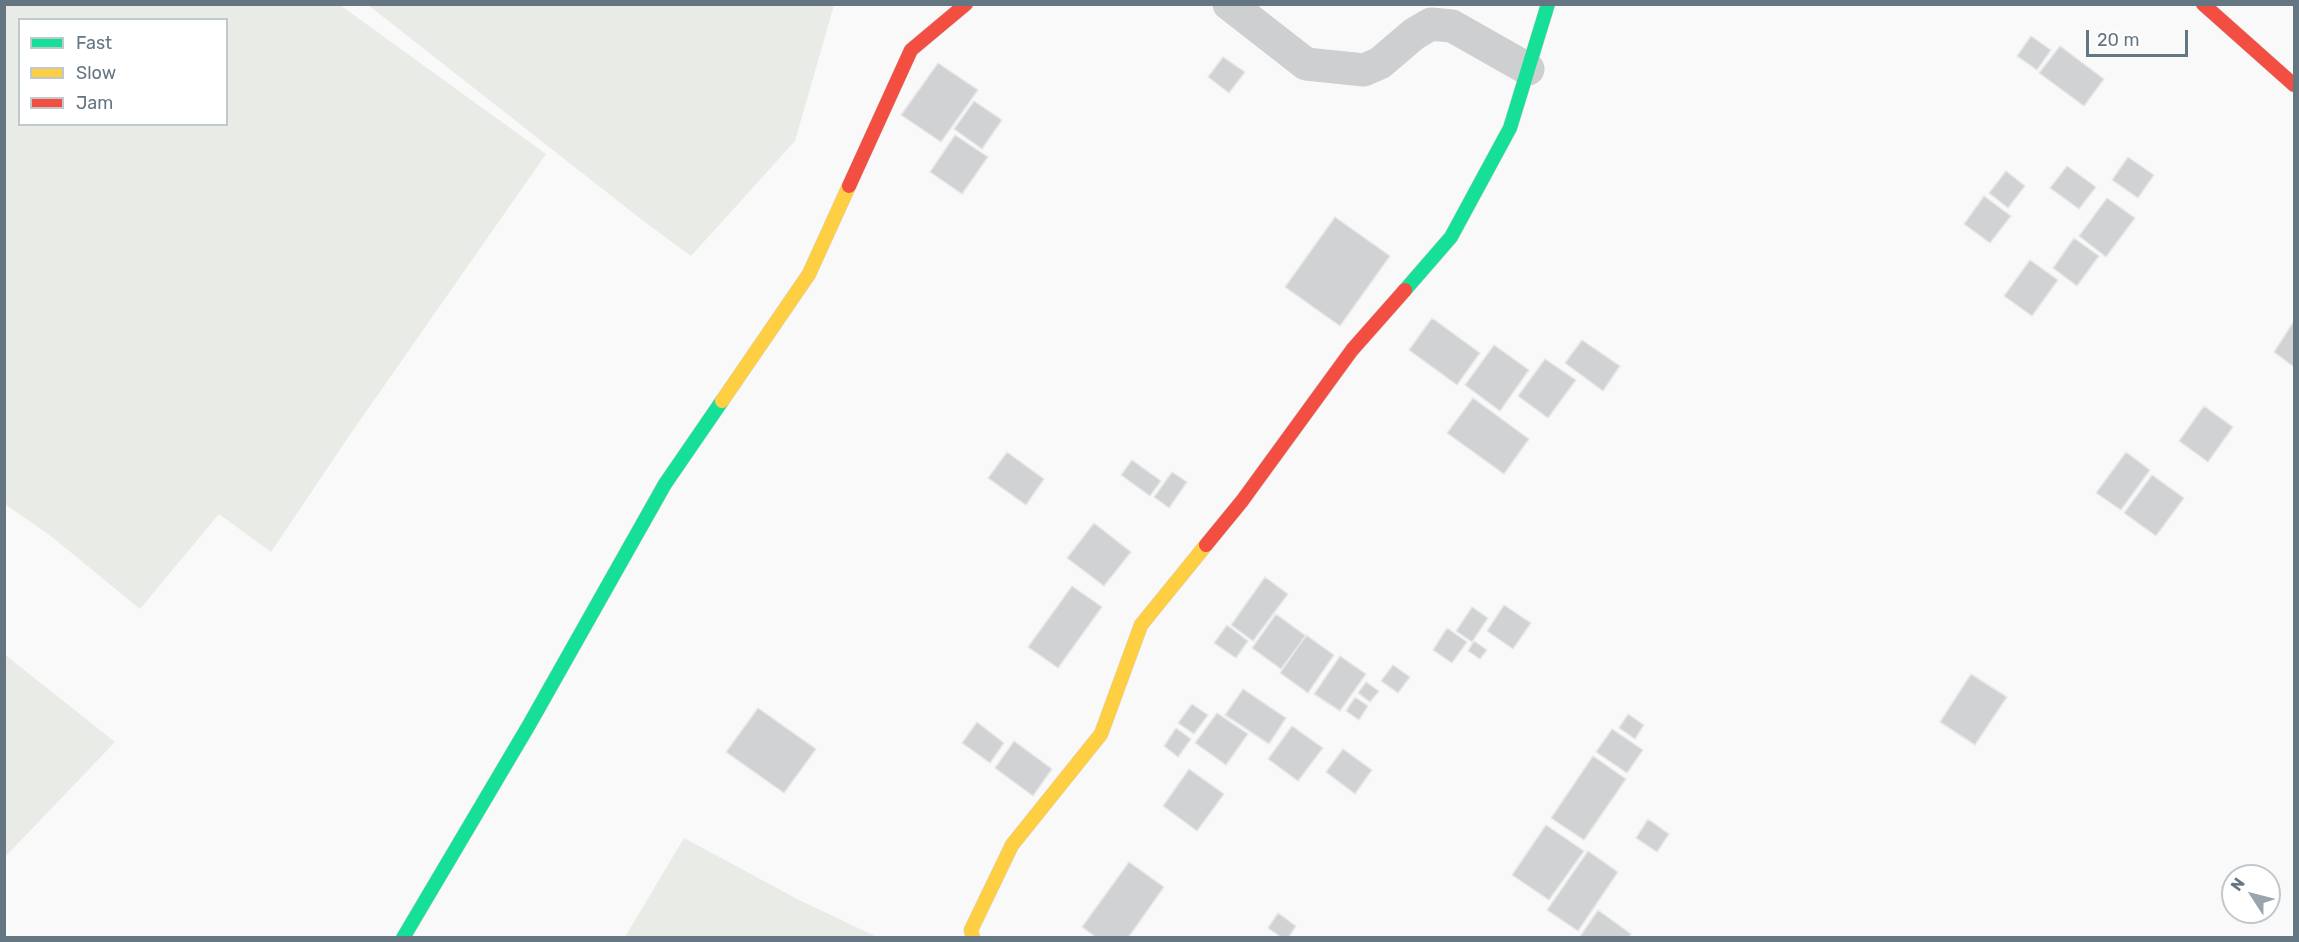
<!DOCTYPE html>
<style>
body{margin:0}
#map{position:relative;width:2299px;height:942px;overflow:hidden;background:#f9f9f9;font-family:Rubik,sans-serif}
canvas{display:block}
.frame{position:absolute;inset:0;border:6px solid #657683;pointer-events:none}
.legend{position:absolute;left:18px;top:18px;width:210px;height:108px;box-sizing:border-box;background:#fff;border:2px solid #c1c8cd;margin:0;padding:8px 10px;list-style:none;font-size:18px;color:#657683}
.legend li{display:flex;align-items:center;gap:12px;height:30px}
.legend b{width:30px;border:2px solid #c1c8cd}
.north{position:absolute;left:2221px;top:864px;width:60px;height:60px;box-sizing:border-box;background:#fff;border:2px solid #c1c8cd;border-radius:50%;rotate:306deg;font-size:16px;font-weight:700;line-height:24px;text-align:center;color:#657683}
.north::after{content:'';display:block;margin:auto;width:21px;height:27px;background:#99a4ac;clip-path:polygon(50% 0,100% 100%,50% 72%,0 100%)}
.scale{position:absolute;left:2086px;top:30px;width:102px;height:27px;box-sizing:border-box;border:3px solid #657683;border-top:0;padding-left:8px;font-size:18px;line-height:21px;white-space:nowrap;color:#657683;-webkit-text-stroke:4px #fff;paint-order:stroke}
</style>
<div id="map">
<canvas width="2299" height="942"></canvas>
<div class="frame"></div>
<ul class="legend">
<li><b style="height:8px;background:#16e098"></b>Fast</li>
<li><b style="height:8px;background:#ffcf43"></b>Slow</li>
<li><b style="height:8px;background:#f24e42"></b>Jam</li>
</ul>
<div class="north">N</div>
<div class="scale">20 m</div>
</div>
<script>
const context = document.querySelector('canvas').getContext('2d');
context.lineJoin = 'round';
function fill(path, color) { context.fillStyle = color; context.fill(path, 'evenodd'); }
const shape = rows => new Path2D(rows.map(r => 'M' + r).join(''));
function trace(path, color, width, dash) { context.strokeStyle = color; context.lineWidth = width; context.lineCap = dash ? 'butt' : 'round'; context.setLineDash(dash || []); context.stroke(path); }
const green = shape([
 [5,4,340,5,546,154,349,436,271,552,219,514,140,609,52,537,5,504],
 [20,20,226,20,226,124,20,124],
 [368,5,834,5,795,141,691,256,646,223],
 [4,654,115,742,5,857,4,857],
 [684,838,797,899,877,937,625,937]
]);
const building = shape([
 [2031,36,2051,50,2037,70,2017,56,2031,36],
 [2060,46,2104,79,2084,106,2039,73,2060,46],
 [1223,57,1245,72,1229,93,1208,77,1223,57],
 [938,63,978,90,941,142,901,115,938,63],
 [974,101,1002,120,982,149,954,129,974,101],
 [955,135,988,157,962,194,930,172,955,135],
 [2128,157,2154,175,2138,198,2112,180,2128,157],
 [2067,166,2096,187,2079,209,2050,188,2067,166],
 [2006,171,2025,186,2008,208,1989,193,2006,171],
 [1984,196,2011,216,1990,243,1964,224,1984,196],
 [2107,198,2135,218,2106,257,2079,236,2107,198],
 [1335,217,1390,256,1340,326,1285,287,1335,217],
 [2074,238,2099,256,2077,286,2053,268,2074,238],
 [2030,260,2058,280,2032,316,2004,296,2030,260],
 [1432,318,1480,353,1457,385,1409,350,1432,318],
 [2294,321,2294,367,2274,352,2294,321],
 [1582,340,1620,366,1603,391,1565,363,1582,340],
 [1494,345,1529,370,1500,411,1465,385,1494,345],
 [1545,359,1576,380,1548,418,1518,396,1545,359],
 [1473,398,1529,439,1504,474,1447,433,1473,398],
 [2204,406,2233,427,2208,462,2179,441,2204,406],
 [1007,452,1044,479,1026,505,988,478,1007,452],
 [2126,452,2150,470,2121,510,2096,493,2126,452],
 [1132,460,1161,481,1150,496,1121,475,1132,460],
 [1172,472,1187,482,1169,508,1154,497,1172,472],
 [2152,475,2184,498,2156,536,2124,513,2152,475],
 [1094,523,1131,552,1104,586,1067,558,1094,523],
 [1265,577,1288,594,1253,641,1231,625,1265,577],
 [1072,586,1102,607,1058,668,1028,647,1072,586],
 [1504,605,1531,623,1513,649,1487,631,1504,605],
 [1472,607,1488,618,1472,642,1456,631,1472,607],
 [1276,614,1306,636,1281,669,1252,648,1276,614],
 [1227,625,1248,641,1236,658,1214,643,1227,625],
 [1447,628,1467,642,1452,663,1433,650,1447,628],
 [1306,635,1334,655,1308,693,1280,673,1306,635],
 [1474,641,1487,650,1480,659,1468,651,1474,641],
 [1340,656,1366,674,1340,711,1314,694,1340,656],
 [1393,665,1410,677,1398,693,1381,681,1393,665],
 [1971,674,2007,697,1975,745,1940,722,1971,674],
 [1366,682,1379,691,1370,702,1358,693,1366,682],
 [1243,689,1286,718,1269,744,1225,715,1243,689],
 [1355,697,1368,706,1359,720,1346,711,1355,697],
 [1192,704,1208,715,1194,734,1178,723,1192,704],
 [758,708,816,749,784,793,726,752,758,708],
 [1217,713,1248,734,1226,765,1195,743,1217,713],
 [1628,714,1644,725,1635,739,1619,728,1628,714],
 [977,722,1004,743,990,763,962,743,977,722],
 [1292,726,1323,748,1298,781,1268,759,1292,726],
 [1176,728,1191,739,1178,757,1164,746,1176,728],
 [1612,729,1643,750,1627,773,1596,752,1612,729],
 [1014,741,1052,769,1033,796,995,768,1014,741],
 [1343,749,1372,770,1355,794,1326,772,1343,749],
 [1593,756,1626,779,1584,840,1551,818,1593,756],
 [1189,769,1224,794,1197,831,1163,806,1189,769],
 [1648,819,1669,834,1657,852,1636,838,1648,819],
 [1546,825,1584,851,1549,900,1512,875,1546,825],
 [1588,851,1618,872,1578,931,1547,910,1588,851],
 [1129,862,1164,887,1128,938,1097,938,1082,927,1129,862],
 [1598,910,1631,934,1628,938,1579,938,1598,910],
 [1278,913,1296,926,1288,938,1282,938,1268,928,1278,913]
]);
const street = shape([
 [1229,4,1306,64,1364,70,1380,63,1414,34,1431,24,1452,26,1528,69]
]);
const fast = shape([
 [1405,290,1451,237,1510,128,1548,4],
 [403,938,529,725,665,484,722,401]
]);
const slow = shape([
 [722,401,809,274,849,186],
 [973,938,971,930,1012,845,1101,734,1141,625,1206,545]
]);
const jam = shape([
 [2203,4,2294,85],
 [849,186,911,50,966,4],
 [1206,545,1242,501,1352,350,1405,290]
]);
fill(green, '#e8ebe6');
fill(building, '#d0d2d3');
trace(building, '#e8e8e8', 1.5);
trace(fast, '#d5d6d7', 15);
trace(slow, '#d5d6d7', 15);
trace(jam, '#d5d6d7', 15);
trace(street, '#cecfd0', 33);
trace(fast, '#16e098', 14);
trace(slow, '#ffcf43', 14);
trace(jam, '#f24e42', 14);
</script>
